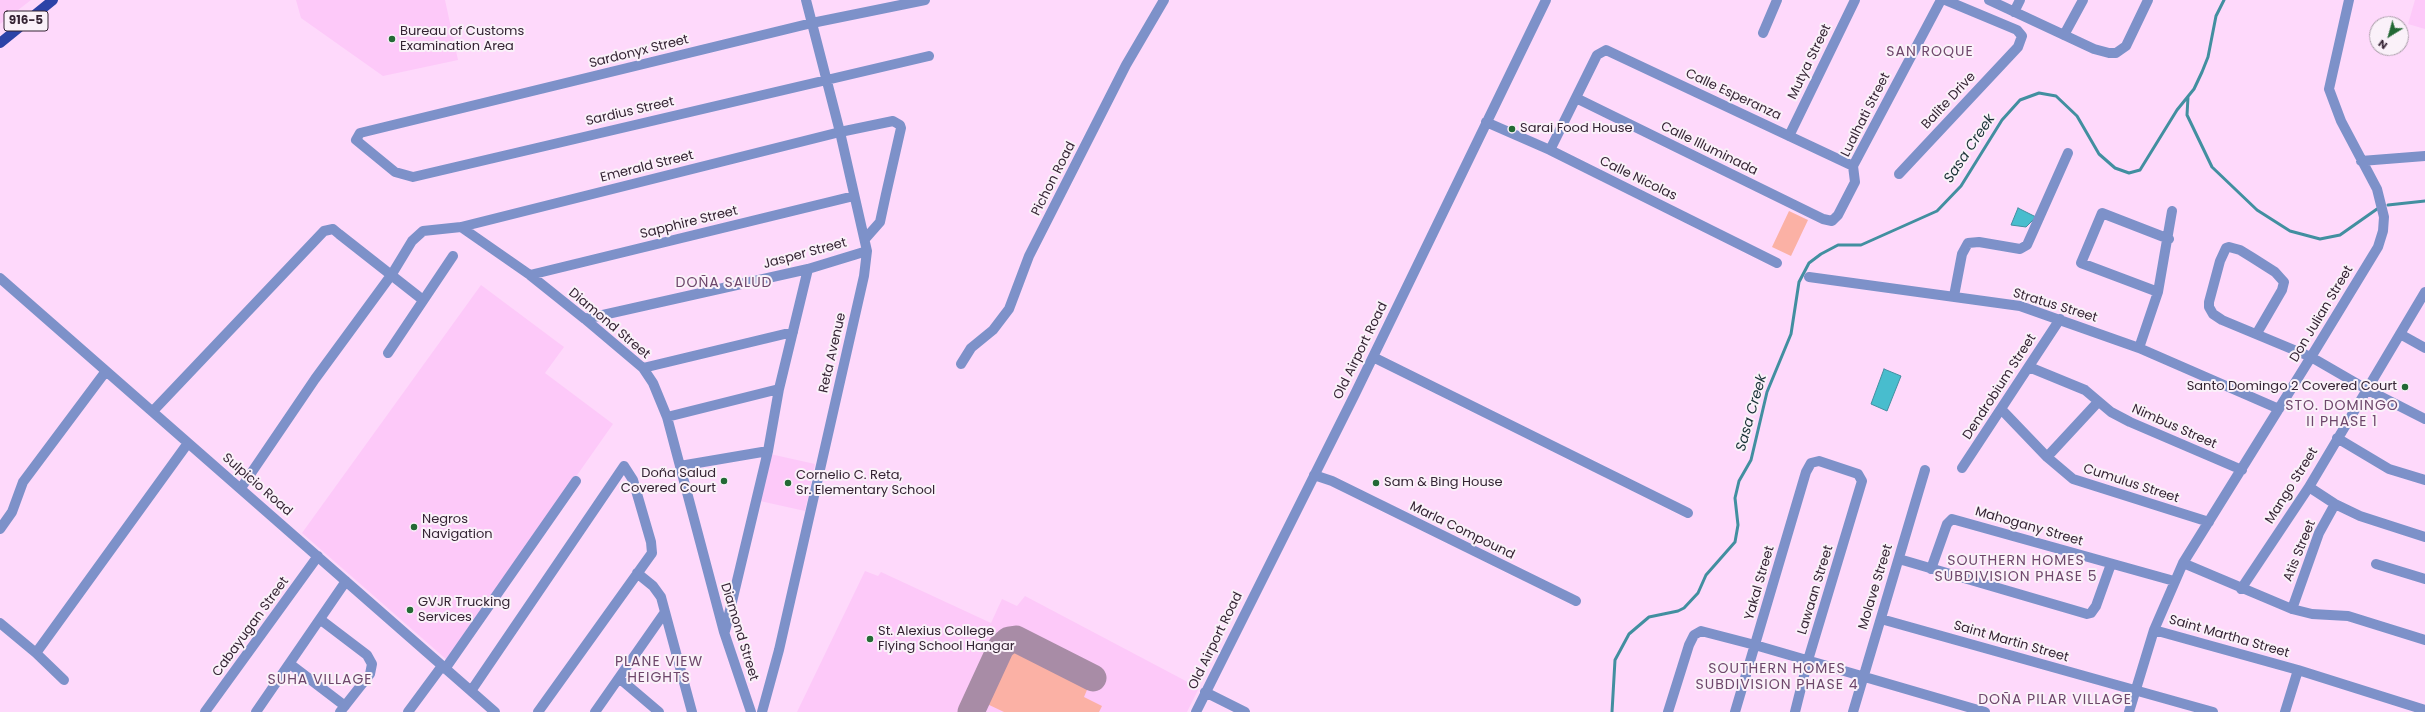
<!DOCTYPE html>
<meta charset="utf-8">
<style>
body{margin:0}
#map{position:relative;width:2425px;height:712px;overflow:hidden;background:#fed9fb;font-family:Poppins,sans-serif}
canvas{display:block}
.north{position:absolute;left:2369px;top:16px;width:40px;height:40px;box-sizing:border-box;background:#faf1f9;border:1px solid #ab9faa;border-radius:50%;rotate:217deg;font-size:11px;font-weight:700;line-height:16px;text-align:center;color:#352434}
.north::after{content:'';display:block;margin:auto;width:14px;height:18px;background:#236935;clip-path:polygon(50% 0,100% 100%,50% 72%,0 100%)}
</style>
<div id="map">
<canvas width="2425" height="712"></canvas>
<div class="north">N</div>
</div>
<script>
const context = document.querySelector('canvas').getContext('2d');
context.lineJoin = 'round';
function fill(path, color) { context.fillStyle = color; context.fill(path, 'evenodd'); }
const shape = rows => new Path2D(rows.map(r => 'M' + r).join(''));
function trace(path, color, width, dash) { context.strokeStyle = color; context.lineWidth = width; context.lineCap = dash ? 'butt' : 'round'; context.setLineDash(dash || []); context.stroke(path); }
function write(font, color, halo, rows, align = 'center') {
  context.font = font + ' Poppins,sans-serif'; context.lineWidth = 4; context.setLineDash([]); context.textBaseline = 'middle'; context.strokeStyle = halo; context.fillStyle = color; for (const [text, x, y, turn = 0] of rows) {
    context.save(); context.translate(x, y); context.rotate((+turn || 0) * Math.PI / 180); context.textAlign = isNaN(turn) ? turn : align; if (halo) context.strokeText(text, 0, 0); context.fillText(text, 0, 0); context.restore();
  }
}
const built = shape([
 [0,0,31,0,0,24],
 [296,0,445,0,458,60,383,76,301,18],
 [2415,0,2425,0,2425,29,2408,24],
 [481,285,564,347,545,373,613,424,447,660,302,533],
 [770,454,815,464,805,511,760,501],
 [865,571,878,576,881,572,991,623,1002,599,1017,606,1025,596,1199,688,1187,712,797,712]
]);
const green = shape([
 [1789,211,1808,220,1791,256,1772,247],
 [1016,645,1088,679,1089,685,1084,697,1102,706,1099,712,1004,712,985,703,1011,648]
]);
const water = shape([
 [2018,208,2036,217,2026,227,2011,225,2018,208],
 [1884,369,1901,376,1887,411,1871,404,1884,369]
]);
const stream = shape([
 [2188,97,2187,115,2212,167,2257,210,2290,231,2320,239,2340,235,2377,209],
 [2388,205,2425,201],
 [1612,712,1615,660,1629,634,1649,617,1678,611,1684,608,1698,593,1706,575,1735,542,1738,525,1735,498,1739,481,1751,460,1767,392,1791,334,1799,282,1809,263,1821,254,1838,245,1861,245,1937,211,1961,186,2002,120,2020,100,2039,93,2056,96,2077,116,2099,154,2115,168,2129,173,2140,170,2177,110,2194,89,2202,72,2208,57,2216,16,2224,0]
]);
const taxiway = shape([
 [971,712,1001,647,1009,640,1016,639,1093,678]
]);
const minor = shape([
 [925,0,812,23,360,133,356,140,395,172,413,177,929,56],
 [1989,0,2094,49,2109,53,2116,53,2126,46,2148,0],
 [2014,12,2020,0],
 [1763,33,1777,0],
 [2064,35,2083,0],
 [1576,98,1823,219,1832,221,1838,215,1855,182,1853,166,1941,0],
 [1486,122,1550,150,1777,263],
 [1789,136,1855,0],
 [1550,150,1597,55,1606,50,1853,166],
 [2361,161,2425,156],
 [1899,174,2018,47,2022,36,2017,30,1945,0],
 [461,227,530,275,585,319,643,368,653,383,667,417,724,632,751,712],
 [530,275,854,196],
 [1809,277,2020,306,2139,348,2279,409],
 [0,278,495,712],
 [2158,292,2081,263,2102,213,2169,239],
 [1954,296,1962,254,1968,243,1979,242,2020,249,2027,245,2068,153],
 [585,319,808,269,867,251],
 [2257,333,2282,290,2284,282,2275,272,2253,258,2240,250,2229,247,2226,248,2220,261,2209,302,2209,307,2213,314,2222,320,2311,357,2368,390,2425,419],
 [2400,334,2425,348],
 [2139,348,2158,292,2172,211],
 [388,353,453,256],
 [1373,357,1688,513],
 [961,364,971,348,993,330,1009,309,1029,256,1126,65,1164,0],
 [2029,367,2085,390,2111,412,2130,422,2242,470],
 [643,368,793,332],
 [2001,409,2047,457,2073,479,2209,522],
 [153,411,324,231,333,229,339,234,423,300],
 [667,417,779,389],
 [2337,438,2389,469,2425,480],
 [2047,457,2098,402],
 [680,466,768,451],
 [1962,468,2060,319],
 [1314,475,1332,481,1576,601],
 [2309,487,2335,504,2360,516,2425,537],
 [241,488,315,379,392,274,412,241,423,231,461,227,840,132,893,121,900,125,901,128,886,194,880,222,865,239],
 [0,529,12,512,23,482,106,371],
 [1899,559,2087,614,2091,613,2096,606,2111,564],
 [2183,563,2292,609,2312,614,2348,616,2425,640],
 [2376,564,2425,579],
 [1931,569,1947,524,1952,519,2174,581],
 [637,573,653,586,661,597,692,712],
 [2241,589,2309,487,2425,292],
 [2292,609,2319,533,2335,504],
 [1881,619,2213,712],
 [321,620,367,655,372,664,370,674,340,712],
 [0,623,36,653,64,680],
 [2154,630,2298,670,2425,710],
 [725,631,768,451,779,389,808,269],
 [36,653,188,443],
 [290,664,345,706],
 [445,669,576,481],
 [619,678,659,712],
 [471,691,624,466,633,480,651,542,652,553,538,712],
 [1205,692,1245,712],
 [205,712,318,556],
 [256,712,346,581],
 [408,712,442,666],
 [595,712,665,612],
 [762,712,779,650,864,276,867,251,840,132,806,0],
 [1196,712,1354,396,1546,0],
 [1668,712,1689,645,1694,635,1701,631,1755,645,1985,712],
 [1735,712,1806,472,1811,463,1819,461,1858,474,1862,481,1808,660,1795,712],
 [1853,712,1925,470],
 [2129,712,2154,630,2183,563,2311,357,2378,247,2383,231,2384,217,2377,189,2341,121,2329,89,2349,0],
 [2285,712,2298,670]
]);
const primary = shape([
 [0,43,53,0]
]);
const markers = [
 [392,39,4,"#236935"],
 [1512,129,4,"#236935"],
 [2405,387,4,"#236935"],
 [724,481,4,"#236935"],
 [788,483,4,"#236935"],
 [1376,483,4,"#236935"],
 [414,527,4,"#236935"],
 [410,610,4,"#236935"],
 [870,639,4,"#236935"]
];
const shields = [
 [26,21,44]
];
const shieldNames = [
 ["916-5",26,21]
];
const poiNames = [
 ["Bureau of Customs",400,32],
 ["Examination Area",400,47],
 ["Sarai Food House",1520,129],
 ["Santo Domingo 2 Covered Court",2397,387,"right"],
 ["Doña Salud",716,474,"right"],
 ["Covered Court",716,489,"right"],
 ["Cornelio C. Reta,",796,476],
 ["Sr. Elementary School",796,491],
 ["Sam & Bing House",1384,483],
 ["Negros",422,520],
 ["Navigation",422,535],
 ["GVJR Trucking",418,603],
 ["Services",418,618],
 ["St. Alexius College",878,632],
 ["Flying School Hangar",878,647]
];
const streetNames = [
 ["Sardonyx Street",639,52,-14],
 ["Mutya Street",1810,62,-64],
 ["Calle Esperanza",1733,95,25],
 ["Balite Drive",1949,101,-47],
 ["Sardius Street",630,112,-13],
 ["Lualhati Street",1866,115,-63],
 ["Calle Illuminada",1709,149,26],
 ["Emerald Street",647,167,-14],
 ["Pichon Road",1054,179,-63],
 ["Calle Nicolas",1638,179,26],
 ["Sapphire Street",689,223,-14],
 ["Jasper Street",805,254,-15],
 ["Stratus Street",2055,306,17],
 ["Don Julian Street",2322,314,-59],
 ["Diamond Street",609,324,40],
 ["Old Airport Road",1361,351,-64],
 ["Reta Avenue",833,353,-77],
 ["Dendrobium Street",2000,387,-57],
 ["Nimbus Street",2174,427,24],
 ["Cumulus Street",2131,484,18],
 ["Sulpicio Road",257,485,41],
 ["Mango Street",2292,486,-58],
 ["Mahogany Street",2029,527,16],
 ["Marla Compound",1462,531,26],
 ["Atis Street",2300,551,-68],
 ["Yakal Street",1760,583,-74],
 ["Molave Street",1876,587,-73],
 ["Lawaan Street",1816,590,-73],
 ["Cabayugan Street",251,627,-54],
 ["Diamond Street",739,632,73],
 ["Saint Martha Street",2229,637,16],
 ["Old Airport Road",1216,641,-64],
 ["Saint Martin Street",2011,642,16]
];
const neighbourhoodNames = [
 ["SAN ROQUE",1930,52],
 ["DOÑA SALUD",724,283],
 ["STO. DOMINGO",2342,406],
 ["II PHASE 1",2342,422],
 ["SOUTHERN HOMES",2016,561],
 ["SUBDIVISION PHASE 5",2016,577],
 ["PLANE VIEW",659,662],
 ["HEIGHTS",659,678],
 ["SOUTHERN HOMES",1777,669],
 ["SUBDIVISION PHASE 4",1777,685],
 ["SUHA VILLAGE",320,680],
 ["DOÑA PILAR VILLAGE",2055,700]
];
const waterNames = [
 ["Sasa Creek",1970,149,-56],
 ["Sasa Creek",1752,413,-74]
];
fill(built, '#fdc9f9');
fill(green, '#fbb1a5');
fill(water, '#48bdce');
trace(water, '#428fa0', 1);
trace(stream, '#428fa0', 3);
trace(taxiway, '#a88ca6', 27);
trace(minor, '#7d91c9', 10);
trace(primary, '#2c43a7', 10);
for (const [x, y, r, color] of markers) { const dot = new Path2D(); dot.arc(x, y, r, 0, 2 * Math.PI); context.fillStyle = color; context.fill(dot); trace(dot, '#faf1f9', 1.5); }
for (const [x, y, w] of shields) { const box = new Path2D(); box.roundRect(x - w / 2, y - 10, w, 20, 3); context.fillStyle = '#faf1f9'; context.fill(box); trace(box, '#352434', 1); }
write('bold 12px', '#352434', null, shieldNames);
write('13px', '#352434', '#faf1f9', poiNames, 'left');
write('13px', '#352434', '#faf1f9', streetNames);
context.letterSpacing = '1px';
write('14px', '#6e476b', '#faf1f9', neighbourhoodNames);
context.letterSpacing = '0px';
write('italic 14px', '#183135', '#faf1f9', waterNames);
</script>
